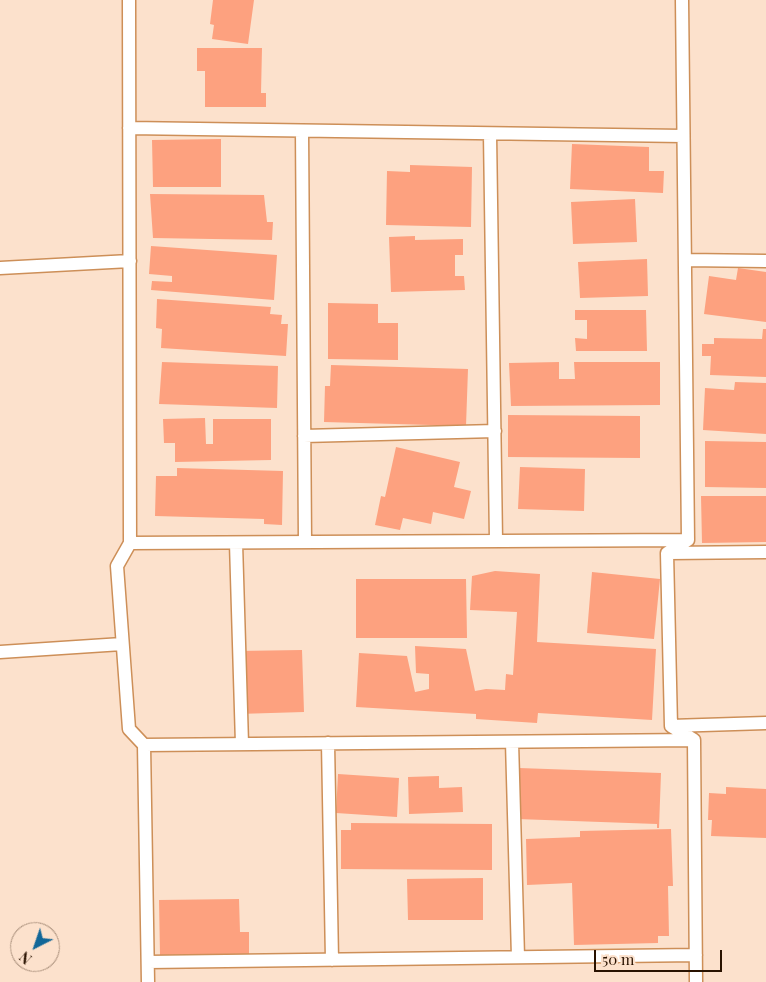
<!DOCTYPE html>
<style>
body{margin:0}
#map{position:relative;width:766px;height:982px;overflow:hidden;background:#fce1cc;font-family:"Playfair Display",serif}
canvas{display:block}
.north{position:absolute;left:10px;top:922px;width:50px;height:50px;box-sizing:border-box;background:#fce1cc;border:1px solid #a88e7a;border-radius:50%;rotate:221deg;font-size:14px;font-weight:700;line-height:20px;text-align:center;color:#291200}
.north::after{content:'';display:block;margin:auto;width:18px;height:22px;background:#126798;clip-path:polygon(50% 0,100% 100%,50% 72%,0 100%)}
.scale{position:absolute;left:594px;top:950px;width:128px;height:22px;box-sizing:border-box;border:2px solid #291200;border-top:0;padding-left:6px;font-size:15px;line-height:18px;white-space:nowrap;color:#291200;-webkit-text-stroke:4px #fce1cc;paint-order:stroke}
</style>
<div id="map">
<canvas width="766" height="982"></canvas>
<div class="north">N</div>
<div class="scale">50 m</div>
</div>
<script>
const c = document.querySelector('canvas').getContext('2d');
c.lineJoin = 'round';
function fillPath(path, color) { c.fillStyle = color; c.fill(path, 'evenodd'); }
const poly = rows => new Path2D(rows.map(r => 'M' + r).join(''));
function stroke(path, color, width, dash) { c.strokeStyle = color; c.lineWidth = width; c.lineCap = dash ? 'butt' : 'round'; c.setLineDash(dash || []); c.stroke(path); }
const building = poly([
 [213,0,254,0,248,44,212,39,214,25,210,24],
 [197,48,262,48,261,93,266,93,266,107,205,107,205,71,197,71],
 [221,139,221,187,153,187,152,140],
 [572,144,649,147,649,171,664,171,663,193,570,189],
 [410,165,472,167,471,227,386,225,387,171,410,172],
 [150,194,264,195,267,222,273,222,272,240,153,238],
 [635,199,637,242,573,244,571,202],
 [415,236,415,240,463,239,463,255,455,255,455,276,464,276,465,290,391,292,389,237],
 [151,246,277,255,274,300,151,290,152,281,172,282,172,276,149,274],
 [647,259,648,296,580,298,578,262],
 [738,268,766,272,766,322,704,314,709,276,736,280],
 [157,299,271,307,270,314,282,315,281,324,288,324,286,356,161,348,162,329,156,328],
 [328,303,378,304,378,323,398,323,398,360,328,359],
 [575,310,646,310,647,351,576,351,575,338,587,339,587,320,575,320],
 [763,329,766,329,766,377,710,375,711,356,702,356,702,344,714,344,714,338,762,339],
 [162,362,278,366,277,408,159,404],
 [559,362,559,379,575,379,574,362,660,362,660,405,511,406,509,363],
 [331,365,468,369,466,426,324,422,325,386,330,386],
 [735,382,766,383,766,434,703,430,705,388,734,390],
 [508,415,640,416,640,458,508,457],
 [205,418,206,444,213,444,213,419,271,419,271,460,175,462,175,443,164,443,163,419],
 [705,441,766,442,766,488,705,487],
 [396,447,460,462,454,487,471,491,464,519,433,512,431,524,403,518,400,530,375,525,381,496,385,497],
 [520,467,585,469,584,511,518,509],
 [177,468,283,471,282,525,264,524,264,519,155,516,156,476,177,476],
 [701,496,766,496,766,542,702,543],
 [495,571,540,574,537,642,656,649,652,720,538,713,537,723,476,719,476,714,356,707,359,653,407,656,415,692,429,689,429,674,416,673,415,646,466,649,475,691,486,689,505,690,506,674,513,675,517,612,470,610,472,576],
 [592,572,660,579,654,639,587,633],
 [356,579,466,579,467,638,356,638],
 [302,650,304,712,238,714,237,651],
 [519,768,661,773,659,828,657,828,657,824,517,819],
 [338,774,399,778,397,817,336,813],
 [439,776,439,788,462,787,463,812,409,814,408,777],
 [726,787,766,789,766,838,711,836,712,820,708,820,709,793,726,794],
 [351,823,492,824,492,870,341,869,341,830,351,830],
 [671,829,673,886,668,886,669,936,658,936,658,943,574,945,572,883,527,885,526,839,580,837,580,831],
 [483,878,483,920,408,920,407,879],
 [239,899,240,932,249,932,249,954,160,955,159,900]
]);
const minor = poly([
 [129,0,130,543,117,566,129,729,144,745,148,982],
 [682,0,688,540,667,553,671,726,694,740,696,982],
 [129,128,683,136],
 [302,131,305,542],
 [490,134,496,541],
 [685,260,766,261],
 [0,268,130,261],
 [304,436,495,431],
 [130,543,688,540],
 [236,543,242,744],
 [669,553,766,552],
 [0,652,122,644],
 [671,726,766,723],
 [512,742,518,957],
 [328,743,332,960],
 [144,745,694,740],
 [148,962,696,955]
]);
fillPath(building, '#fda17f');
stroke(minor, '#cd8f58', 15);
stroke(minor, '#fff', 12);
</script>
